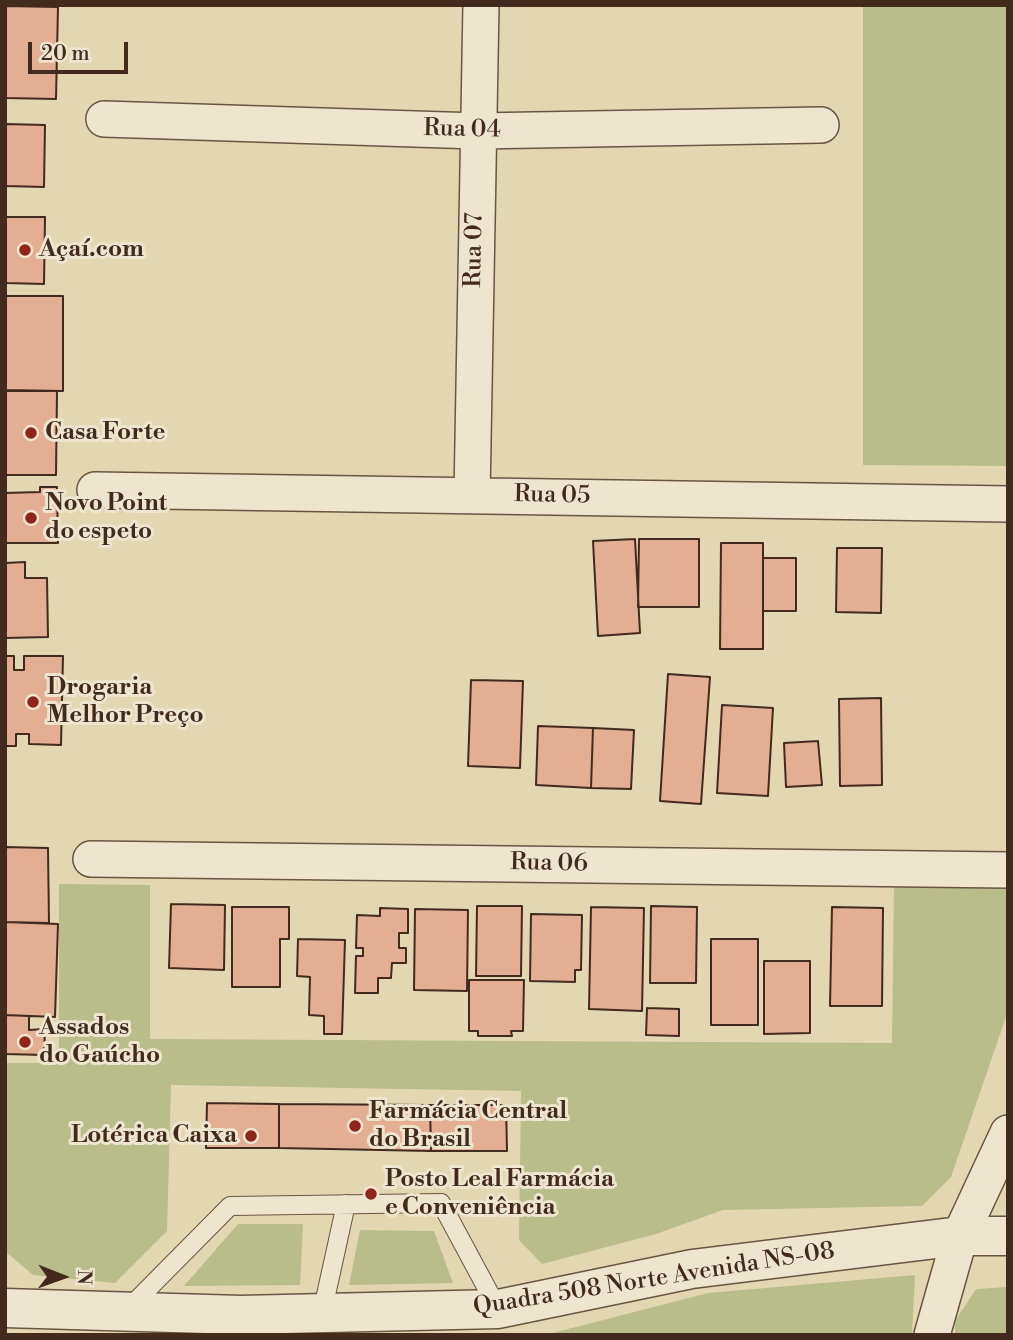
<!DOCTYPE html>
<meta charset="utf-8">
<style>
body{margin:0}
#map{position:relative;width:1013px;height:1340px;overflow:hidden;background:#e3d7b2;font-family:"Libre Bodoni",serif}
canvas{display:block}
.frame{position:absolute;inset:0;border:7px solid #422a1d;pointer-events:none}
.north{position:absolute;left:28px;top:1242px;width:70px;height:70px;-webkit-text-stroke:5px #ede5cd;paint-order:stroke;rotate:91deg;font-size:19px;font-weight:700;line-height:28px;text-align:center;color:#422a1d}
.north::after{content:'';display:block;margin:auto;width:24px;height:32px;background:#422a1d;clip-path:polygon(50% 0,100% 100%,50% 72%,0 100%)}
.scale{position:absolute;left:28px;top:42px;width:100px;height:32px;box-sizing:border-box;border:4px solid #422a1d;border-top:0;padding-left:9px;font-size:21px;line-height:24px;white-space:nowrap;color:#422a1d;-webkit-text-stroke:5px #ede5cd;paint-order:stroke}
</style>
<div id="map">
<canvas width="1013" height="1340"></canvas>
<div class="frame"></div>
<div class="north">N</div>
<div class="scale">20 m</div>
</div>
<script>
const c = document.querySelector('canvas').getContext('2d');
c.lineJoin = 'round';
function fillPath(path, color) { c.fillStyle = color; c.fill(path, 'evenodd'); }
const poly = rows => new Path2D(rows.map(r => 'M' + r).join(''));
function stroke(path, color, width, dash) { c.strokeStyle = color; c.lineWidth = width; c.lineCap = dash ? 'butt' : 'round'; c.setLineDash(dash || []); c.stroke(path); }
function write(font, color, halo, rows, align = 'center') {
  c.font = font + ' "Libre Bodoni",serif'; c.lineWidth = 6; c.setLineDash([]); c.textBaseline = 'middle'; c.strokeStyle = halo; c.fillStyle = color; for (const [text, x, y, turn = 0] of rows) {
    c.save(); c.translate(x, y); c.rotate((+turn || 0) * Math.PI / 180); c.textAlign = isNaN(turn) ? turn : align; if (halo) c.strokeText(text, 0, 0); c.fillText(text, 0, 0); c.restore();
  }
}
const green = poly([
 [863,5,1008,5,1008,466,863,465],
 [894,883,1008,887,1008,1011,951,1177,922,1206,723,1210,656,1234,542,1264,519,1240,521,1091,171,1085,167,1231,115,1283,33,1275,5,1251,5,1063,59,1063,59,884,150,885,150,1039,892,1043],
 [238,1224,303,1224,300,1285,184,1286],
 [360,1230,434,1231,453,1283,349,1285],
 [915,1275,912,1335,545,1335,708,1293],
 [1008,1287,1008,1335,955,1335,955,1321,976,1289]
]);
const building = poly([
 [5,6,58,7,56,99,5,98,5,6],
 [5,124,45,125,44,187,5,186,5,124],
 [5,217,45,217,44,284,5,283,5,217],
 [5,296,63,296,63,391,5,390,5,296],
 [5,391,57,391,56,475,5,475,5,391],
 [40,487,57,487,58,543,5,543,5,493,40,492,40,487],
 [635,539,640,633,598,636,593,541,635,539],
 [639,539,699,539,699,607,638,607,639,539],
 [721,543,763,543,763,649,720,649,721,543],
 [837,548,882,548,881,613,836,612,837,548],
 [763,558,796,558,796,611,763,611,763,558],
 [25,562,25,578,47,578,48,637,5,638,5,563,25,562],
 [5,656,14,656,14,670,24,670,24,656,63,656,61,745,29,744,29,734,16,734,16,746,5,746,5,656],
 [668,674,710,677,701,804,660,801,668,674],
 [471,680,523,681,520,768,468,766,471,680],
 [881,698,882,785,840,786,839,699,881,698],
 [722,705,773,708,768,796,717,793,722,705],
 [538,726,593,728,591,788,536,785,538,726],
 [593,728,634,730,631,789,591,788,593,728],
 [818,741,822,785,786,787,784,743,818,741],
 [5,847,48,848,49,923,5,922,5,847],
 [171,904,225,905,224,970,169,968,171,904],
 [477,906,522,906,521,976,476,976,477,906],
 [651,906,697,907,696,983,650,983,651,906],
 [232,907,289,907,289,939,280,939,280,987,232,987,232,907],
 [591,907,644,908,642,1011,589,1009,591,907],
 [832,907,883,908,882,1006,830,1006,832,907],
 [380,908,408,909,408,933,399,933,399,948,406,948,406,963,392,963,391,978,378,978,378,993,355,993,356,956,363,956,363,948,356,948,357,915,380,916,380,908],
 [415,909,468,910,467,991,414,990,415,909],
 [531,914,582,915,581,970,575,970,575,982,530,981,531,914],
 [5,922,58,924,55,1017,5,1015,5,922],
 [298,939,345,940,342,1034,324,1034,324,1016,309,1015,310,977,297,976,298,939],
 [711,939,758,939,758,1025,711,1025,711,939],
 [764,961,810,961,810,1033,764,1034,764,961],
 [469,980,524,980,523,1031,511,1031,512,1036,478,1036,478,1031,469,1031,469,980],
 [647,1008,679,1009,679,1036,646,1035,647,1008],
 [5,1015,29,1016,29,1030,45,1029,44,1055,5,1054,5,1015],
 [207,1103,279,1104,279,1148,206,1148,207,1103],
 [279,1104,430,1105,431,1151,279,1148,279,1104],
 [430,1105,506,1105,507,1151,431,1151,430,1105]
]);
const service = poly([
 [128,1309,230,1206,441,1203,498,1309],
 [322,1313,346,1204]
]);
const minor = poly([
 [104,119,477,131,821,125],
 [95,490,1008,504],
 [472,495,481,5],
 [91,859,1008,870],
 [932,1335,960,1236,1008,1133]
]);
const tertiary = poly([
 [5,1308,241,1315,498,1309,692,1269,960,1236,1008,1236]
]);
const markers = [
 [25,250,7,"#8f2418"],
 [31,433,7,"#8f2418"],
 [31,518,7,"#8f2418"],
 [33,702,7,"#8f2418"],
 [25,1042,7,"#8f2418"],
 [355,1126,7,"#8f2418"],
 [251,1136,7,"#8f2418"],
 [371,1194,7,"#8f2418"]
];
const streetNames = [
 ["Rua 04",462,130,1],
 ["Rua 07",475,250,-89],
 ["Rua 05",552,496,1],
 ["Rua 06",549,864,1],
 ["Quadra 508 Norte Avenida NS-08",654,1280,-9]
];
const poiNames = [
 ["Açaí.com",39,250],
 ["Casa Forte",45,433],
 ["Novo Point",45,504],
 ["do espeto",45,532],
 ["Drogaria",47,688],
 ["Melhor Preço",47,716],
 ["Assados",39,1028],
 ["do Gaúcho",39,1056],
 ["Farmácia Central",369,1112],
 ["do Brasil",369,1140],
 ["Lotérica Caixa",237,1136,"right"],
 ["Posto Leal Farmácia",385,1180],
 ["e Conveniência",385,1208]
];
fillPath(green, '#b9bd89');
fillPath(building, '#e3ae92');
stroke(building, '#422a1d', 2);
stroke(service, '#6a5542', 20);
stroke(minor, '#6a5542', 38);
stroke(tertiary, '#6a5542', 41);
stroke(service, '#ede5cd', 18);
stroke(minor, '#ede5cd', 35);
stroke(tertiary, '#ede5cd', 38);
for (const [x, y, r, color] of markers) { const dot = new Path2D(); dot.arc(x, y, r, 0, 2 * Math.PI); c.fillStyle = color; c.fill(dot); stroke(dot, '#ede5cd', 2.5); }
write('24px', '#422a1d', '#ede5cd', streetNames);
write('bold 24px', '#422a1d', '#ede5cd', poiNames, 'left');
</script>
